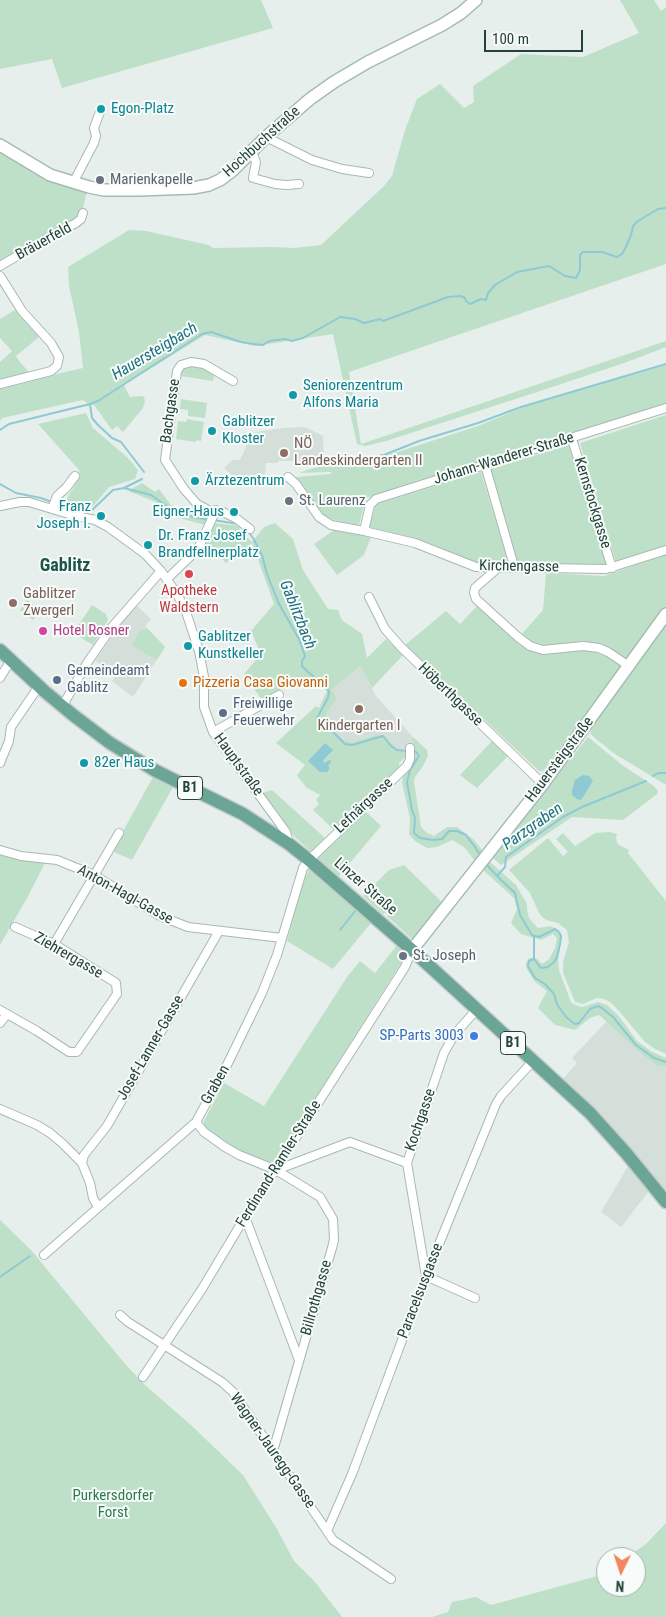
<!DOCTYPE html>
<meta charset="utf-8">
<style>
body{margin:0}
#map{position:relative;width:666px;height:1617px;overflow:hidden;background:#e6efeb;font-family:"Roboto Condensed",sans-serif}
canvas{display:block}
.north{position:absolute;left:596px;top:1547px;width:50px;height:50px;box-sizing:border-box;background:#f7fbf9;border:1px solid #a3b1ad;border-radius:50%;rotate:184deg;font-size:14px;font-weight:700;line-height:20px;text-align:center;color:#24423a}
.north::after{content:'';display:block;margin:auto;width:18px;height:22px;background:#f4845f;clip-path:polygon(50% 0,100% 100%,50% 72%,0 100%)}
.scale{position:absolute;left:484px;top:30px;width:99px;height:22px;box-sizing:border-box;border:2px solid #24423a;border-top:0;padding-left:6px;font-size:15px;line-height:18px;white-space:nowrap;color:#24423a;-webkit-text-stroke:4px #f7fbf9;paint-order:stroke}
</style>
<div id="map">
<canvas width="666" height="1617"></canvas>
<div class="north">N</div>
<div class="scale">100 m</div>
</div>
<script>
const c = document.querySelector('canvas').getContext('2d');
c.lineJoin = 'round';
function fillPath(path, color) { c.fillStyle = color; c.fill(path, 'evenodd'); }
const poly = rows => new Path2D(rows.map(r => 'M' + r).join(''));
function stroke(path, color, width, dash) { c.strokeStyle = color; c.lineWidth = width; c.lineCap = dash ? 'butt' : 'round'; c.setLineDash(dash || []); c.stroke(path); }
function write(font, color, halo, rows, align = 'center') {
  c.font = font + ' "Roboto Condensed",sans-serif'; c.lineWidth = 4; c.setLineDash([]); c.textBaseline = 'middle'; c.strokeStyle = halo; c.fillStyle = color; for (const [text, x, y, turn = 0] of rows) {
    c.save(); c.translate(x, y); c.rotate((+turn || 0) * Math.PI / 180); c.textAlign = isNaN(turn) ? turn : align; if (halo) c.strokeText(text, 0, 0); c.fillText(text, 0, 0); c.restore();
  }
}
const built = poly([
 [305,427,323,436,324,459,300,461,278,461,278,463,266,463,265,474,242,485,224,468,232,460,240,460,246,447,248,437,255,432,284,428],
 [136,605,151,619,145,626,165,647,133,697,112,681,116,674,95,661,121,623],
 [360,666,376,696,413,737,413,750,397,749,387,738,375,735,353,742,344,740,334,730,324,725,323,720,337,698,330,690],
 [607,1021,643,1055,658,1066,666,1066,666,1194,600,1113,563,1079,577,1063,572,1058],
 [628,1166,649,1191,621,1227,601,1212]
]);
const green = poly([
 [0,0,261,0,273,28,62,88,52,59,0,69],
 [620,0,654,0,661,11,666,7,666,264,349,372,361,444,666,341,666,347,627,362,534,393,386,441,365,446,357,444,333,334,255,346,205,335,124,385,130,397,142,396,144,397,145,401,143,408,123,432,117,426,112,430,94,405,90,405,83,400,2,418,0,421,0,387,83,368,79,332,69,286,68,267,129,230,146,231,209,245,213,248,272,247,294,248,321,245,384,186,392,176,405,130,417,99,440,84,464,108,474,102,473,86,521,54,583,57,639,33],
 [0,150,87,190,83,209,81,214,76,220,53,231,0,261],
 [15,310,39,337,16,356,19,361,29,372,0,379,0,362,12,351,0,338,0,319],
 [190,365,200,366,215,373,213,381,180,376,182,370],
 [666,365,666,404,415,482,366,498,359,525,334,520,324,515,314,504,296,477,331,474,331,472,329,472,300,473,307,470,354,458,356,464,382,457,478,426,524,407,576,390],
 [181,399,207,403,205,418,188,416,188,410,180,409],
 [86,413,93,428,128,458,138,470,135,479,109,487,94,505,85,510,64,503,80,477,79,470,38,424],
 [666,415,666,546,616,562,580,443],
 [187,419,204,422,201,441,196,440,196,442,176,439,178,421,186,422],
 [569,445,608,565,518,562,491,469],
 [481,472,508,562,475,563,413,538,369,527,376,504],
 [142,483,155,492,159,489,171,505,209,517,205,525,179,518,156,502,128,491],
 [213,523,240,526,239,530,252,542,264,527,275,523,293,539,303,570,328,609,338,610,342,620,362,634,367,658,386,639,403,655,372,688,360,666,331,690,337,698,323,720,324,725,334,730,344,740,353,742,375,735,384,735,397,749,407,750,407,755,399,763,400,770,335,831,313,810,319,804,316,800,320,795,307,788,298,777,297,775,305,765,276,743,316,706,319,708,327,691,318,685,297,680,262,700,244,674,261,654,251,631,274,604,252,543,226,563,205,543,207,541,206,539,207,537,210,537,211,535,211,533,209,532],
 [334,530,371,537,364,555,337,575,314,544],
 [666,554,666,608,629,660,610,649,536,646,520,636,543,610,546,573,604,576],
 [27,600,40,610,33,620,20,610],
 [92,605,106,614,108,620,93,645,73,633],
 [478,605,520,645,532,651,553,654,571,651,587,650,605,655,620,662,621,666,543,771,539,771,405,645,446,611,460,624],
 [666,621,666,785,615,754,596,739,591,734,590,730],
 [147,628,165,647,157,660,131,645,141,629,143,630],
 [413,737,427,750,428,756,423,766,415,777,414,782,421,827,427,833,434,836,447,827,457,827,473,839,484,852,476,862,464,847,452,840,437,847,427,848,415,841,409,834,410,818,402,783,403,775,410,767,413,750],
 [588,737,622,765,654,786,658,791,657,794,623,820,572,817,501,865,492,857],
 [492,741,508,756,477,788,460,775],
 [153,777,173,787,132,860,112,851],
 [272,790,325,838,311,852,294,836,275,808,262,793],
 [365,811,381,826,339,876,317,857],
 [610,832,617,834,616,838,617,843,619,845,629,850,628,853,666,901,666,1054,655,1049,645,1042,619,1011,610,1002,604,999,597,998,583,1004,575,1002,563,973,563,962,569,942,567,930,558,923,546,920,540,915,530,893,509,870,548,838,563,856,568,852,556,839,563,833,575,846,595,833],
 [0,854,11,857,45,863,27,898,0,945],
 [489,861,516,885,527,904,527,909,529,918,538,928,550,926,557,929,562,936,558,960,559,970,571,1002,575,1005,582,1007,598,1002,607,1005,618,1015,637,1041,652,1052,666,1058,666,1066,658,1066,643,1055,599,1015,590,1018,575,1030,555,1025,538,1008,547,991,534,981,526,967,526,963,529,958,536,958,542,964,549,959,555,948,557,938,553,934,541,940,521,934,511,923,517,909,514,898,482,869],
 [404,865,443,903,414,939,412,939,387,916,390,913,388,911,383,914,363,896,389,870],
 [309,870,371,923,333,969,287,941,303,882],
 [397,945,401,949,400,950,403,953,400,956,403,960,276,1160,270,1163,236,1149,204,1128,204,1121,224,1083,264,1106,347,977,360,961,375,973],
 [0,1220,31,1250,126,1365,145,1385,192,1426,243,1475,277,1529,294,1561,315,1582,342,1617,0,1617],
 [666,1523,666,1617,432,1617,448,1612,452,1602,476,1597,491,1605,601,1575,606,1571,606,1587,636,1587,636,1557,627,1557,646,1544]
]);
const water = poly([
 [325,743,333,750,323,760,324,763,330,760,331,762,328,766,330,768,327,772,320,772,308,761],
 [583,775,589,776,593,781,581,800,577,799,572,795,572,790,575,780]
]);
const stream = poly([
 [0,430,9,424,90,404],
 [358,457,368,458,384,455,419,441,478,423,521,407,666,364],
 [144,472,121,442,112,438,97,424,92,418,90,404,98,401,202,334,211,332,241,342,253,344,263,345,269,341,285,339,292,341,303,338,340,317,355,319,364,323,380,319,383,321,448,297,461,296,465,298,466,301,470,304,481,299,486,300,488,293,495,285,517,272,549,266,565,276,576,278,580,270,580,255,583,252,602,252,617,257,622,254,626,247,631,235,633,226,638,221,658,209,666,208],
 [0,484,16,493,41,498,52,502],
 [124,488,142,479],
 [56,504,78,511,90,512,113,490,124,488,151,495,178,514,209,520],
 [213,520,238,524],
 [248,531,253,538,262,555,267,574,279,604,299,639,305,656,302,661,302,666,308,672,327,688,329,692,328,698,317,718,318,722,331,730,345,744,352,745,383,736,391,746,397,750,408,751],
 [412,751,416,752,419,756,410,770,407,782,412,810,415,818,414,833,420,838,433,840,442,839,449,831,457,831,466,835,475,847,481,857],
 [653,776,658,773,666,773],
 [485,863,501,880,515,893,520,915,532,935,539,937,555,929,559,932,561,936,560,944,557,957,554,962,548,967,541,968,534,959,529,961,528,966,535,978,545,984,554,994,557,1004,566,1017,575,1024,579,1023,590,1009,598,1006,602,1008,613,1017,636,1045,654,1058,666,1062],
 [497,876,505,867,506,857,563,817,582,807,646,781],
 [340,930,356,910],
 [534,959,534,937],
 [0,1277,30,1256]
]);
const street = poly([
 [266,137,312,160,342,169,369,173],
 [252,152,256,162,253,178,275,184,287,185,299,184],
 [73,183,94,143,96,136,94,128,101,109],
 [0,266,53,235,76,223,81,219,83,213],
 [0,276,22,311,51,343,59,357,57,366,51,371,0,384],
 [233,381,204,364,191,362,181,365,177,371,165,460,184,489,197,504,210,511,221,511,237,519,250,529],
 [572,439,612,568],
 [485,465,514,566],
 [288,477,296,484,319,517,331,525,364,531,415,543,476,567,606,569,666,550],
 [0,506,20,502,29,502,72,515,95,520,108,527,145,554,161,571,177,594,185,609,199,651,204,677,204,707,213,732,286,832,289,844],
 [52,509,57,496,66,488,75,476],
 [364,531,370,505,376,499,666,408],
 [499,567,475,588,474,593,476,599,518,637,530,646,543,650,583,646,599,648,608,652,629,666],
 [167,579,198,549,216,510],
 [369,597,385,629,401,647,543,784],
 [0,678,11,660],
 [62,707,87,663,112,627,161,571],
 [213,732,279,695],
 [0,763,9,741,11,727,39,686],
 [0,850,21,856,57,860,94,875,160,916,188,927,282,938],
 [54,944,119,833],
 [0,1010,37,1031,69,1052,77,1052,117,994,116,983,54,944,15,927],
 [0,1023,7,1014],
 [0,1109,37,1125,50,1133,62,1143,82,1163,90,1183,93,1198,98,1207],
 [196,1122,204,1132,225,1147,239,1155,276,1170,320,1197,333,1219,334,1240,332,1248,273,1451],
 [82,1163,84,1155,107,1126,219,931],
 [276,1170,350,1142,407,1163],
 [245,1217,299,1360],
 [44,1255,196,1122,227,1065,262,993,277,955,303,868,309,860,407,766,410,759,410,748],
 [426,1276,407,1163,444,1053,454,1035,478,1008],
 [426,1276,475,1298],
 [120,1315,128,1322,222,1382,233,1392,333,1540,391,1579],
 [143,1377,202,1289,245,1217,405,967,412,950],
 [327,1531,352,1474,426,1276,496,1104,501,1096,533,1061]
]);
const secondary = poly([
 [0,145,50,175,89,187,104,190,139,190,193,188,209,185,220,180,232,171,266,137,310,99,334,82,368,62,442,25,461,13,476,0],
 [412,950,543,784,666,614]
]);
const primary = poly([
 [0,650,43,690,73,715,110,743,154,770,243,814,289,844,309,860,412,950,590,1113,626,1153,666,1202]
]);
const markers = [
 [101,109,5,"#0f9aa8"],
 [100,180,5,"#6b7280"],
 [293,395,5,"#0f9aa8"],
 [212,431,5,"#0f9aa8"],
 [284,453,5,"#8d6e63"],
 [195,481,5,"#0f9aa8"],
 [289,501,5,"#6b7280"],
 [234,512,5,"#0f9aa8"],
 [101,516,5,"#0f9aa8"],
 [148,545,5,"#0f9aa8"],
 [189,574,5,"#e0444e"],
 [13,603,5,"#8d6e63"],
 [43,631,5,"#d1479c"],
 [188,646,5,"#0f9aa8"],
 [57,680,5,"#5c6f8a"],
 [183,683,5,"#e8710a"],
 [359,709,5,"#8d6e63"],
 [223,713,5,"#5c6f8a"],
 [84,763,5,"#0f9aa8"],
 [403,956,5,"#6b7280"],
 [474,1036,5,"#3f7fe0"]
];
const shields = [
 [190,788,25],
 [513,1043,25]
];
const shieldNames = [
 ["B1",190,788],
 ["B1",513,1043]
];
const cultureNames = [
 ["Egon-Platz",111,109],
 ["Seniorenzentrum",303,386],
 ["Alfons Maria",303,403],
 ["Gablitzer",222,422],
 ["Kloster",222,439],
 ["Ärztezentrum",205,481],
 ["Franz",91,507,"right"],
 ["Joseph I.",91,524,"right"],
 ["Eigner-Haus",224,512,"right"],
 ["Dr. Franz Josef",158,536],
 ["Brandfellnerplatz",158,553],
 ["Gablitzer",198,637],
 ["Kunstkeller",198,654],
 ["82er Haus",94,763]
];
const streetNames = [
 ["Hochbuchstraße",262,142,-42],
 ["Bräuerfeld",44,242,-29],
 ["Bachgasse",171,411,-82],
 ["Johann-Wanderer-Straße",504,459,-17],
 ["Kernstockgasse",592,503,73],
 ["Kirchengasse",519,567,1],
 ["Höberthgasse",450,695,44],
 ["Hauersteigstraße",560,760,-53],
 ["Hauptstraße",238,765,54],
 ["Lefnärgasse",364,806,-43],
 ["Linzer Straße",365,887,41],
 ["Anton-Hagl-Gasse",125,895,29],
 ["Ziehrergasse",68,956,30],
 ["Josef-Lanner-Gasse",151,1048,-60],
 ["Graben",216,1085,-61],
 ["Kochgasse",421,1120,-71],
 ["Ferdinand-Ramler-Straße",279,1164,-58],
 ["Paracelsusgasse",421,1291,-69],
 ["Billrothgasse",317,1298,-74],
 ["Wagner-Jauregg-Gasse",272,1451,55]
];
const worshipNames = [
 ["Marienkapelle",110,180],
 ["St. Laurenz",299,501],
 ["St. Joseph",413,956]
];
const educationNames = [
 ["NÖ",294,444],
 ["Landeskindergarten II",294,461],
 ["Gablitzer",23,594],
 ["Zwergerl",23,611],
 ["Kindergarten I",359,726,"center"]
];
const healthNames = [
 ["Apotheke",189,591],
 ["Waldstern",189,608]
];
const hotelNames = [
 ["Hotel Rosner",53,631]
];
const serviceNames = [
 ["Gemeindeamt",67,671],
 ["Gablitz",67,688],
 ["Freiwillige",233,704],
 ["Feuerwehr",233,721]
];
const foodNames = [
 ["Pizzeria Casa Giovanni",193,683]
];
const shopNames = [
 ["SP-Parts 3003",464,1036]
];
const parkNames = [
 ["Purkersdorfer",113,1496],
 ["Forst",113,1513]
];
const waterNames = [
 ["Hauersteigbach",155,352,-31],
 ["Gablitzbach",297,615,68],
 ["Parzgraben",533,827,-35]
];
const quarterNames = [
 ["Gablitz",65,566]
];
fillPath(built, '#d4dfda');
fillPath(green, '#bfe0c8');
fillPath(water, '#8ec9d4');
stroke(stream, '#8ec9d4', 2);
stroke(street, '#a8b8b2', 10);
stroke(secondary, '#a4bbb3', 14);
stroke(primary, '#c2cac8', 15);
stroke(street, '#fff', 8);
stroke(secondary, '#fff', 11);
stroke(primary, '#6aa596', 12);
for (const [x, y, r, color] of markers) { const dot = new Path2D(); dot.arc(x, y, r, 0, 2 * Math.PI); c.fillStyle = color; c.fill(dot); stroke(dot, '#f7fbf9', 2); }
for (const [x, y, w] of shields) { const box = new Path2D(); box.roundRect(x - w / 2, y - 11.5, w, 23, 4); c.fillStyle = '#f7fbf9'; c.fill(box); stroke(box, '#24423a', 1); }
write('bold 14px', '#24423a', null, shieldNames);
write('15px', '#0d838f', '#f7fbf9', cultureNames, 'left');
write('15px', '#24423a', '#f7fbf9', streetNames);
write('15px', '#5b616d', '#f7fbf9', worshipNames, 'left');
write('15px', '#785e54', '#f7fbf9', educationNames, 'left');
write('15px', '#be3a42', '#f7fbf9', healthNames);
write('15px', '#b23c85', '#f7fbf9', hotelNames, 'left');
write('15px', '#4e5e75', '#f7fbf9', serviceNames, 'left');
write('15px', '#c56008', '#f7fbf9', foodNames, 'left');
write('15px', '#366cbe', '#f7fbf9', shopNames, 'right');
write('15px', '#2d7a4b', '#f7fbf9', parkNames);
write('italic 16px', '#1c6f80', '#f7fbf9', waterNames);
write('bold 18px', '#1f5548', '#f7fbf9', quarterNames);
</script>
